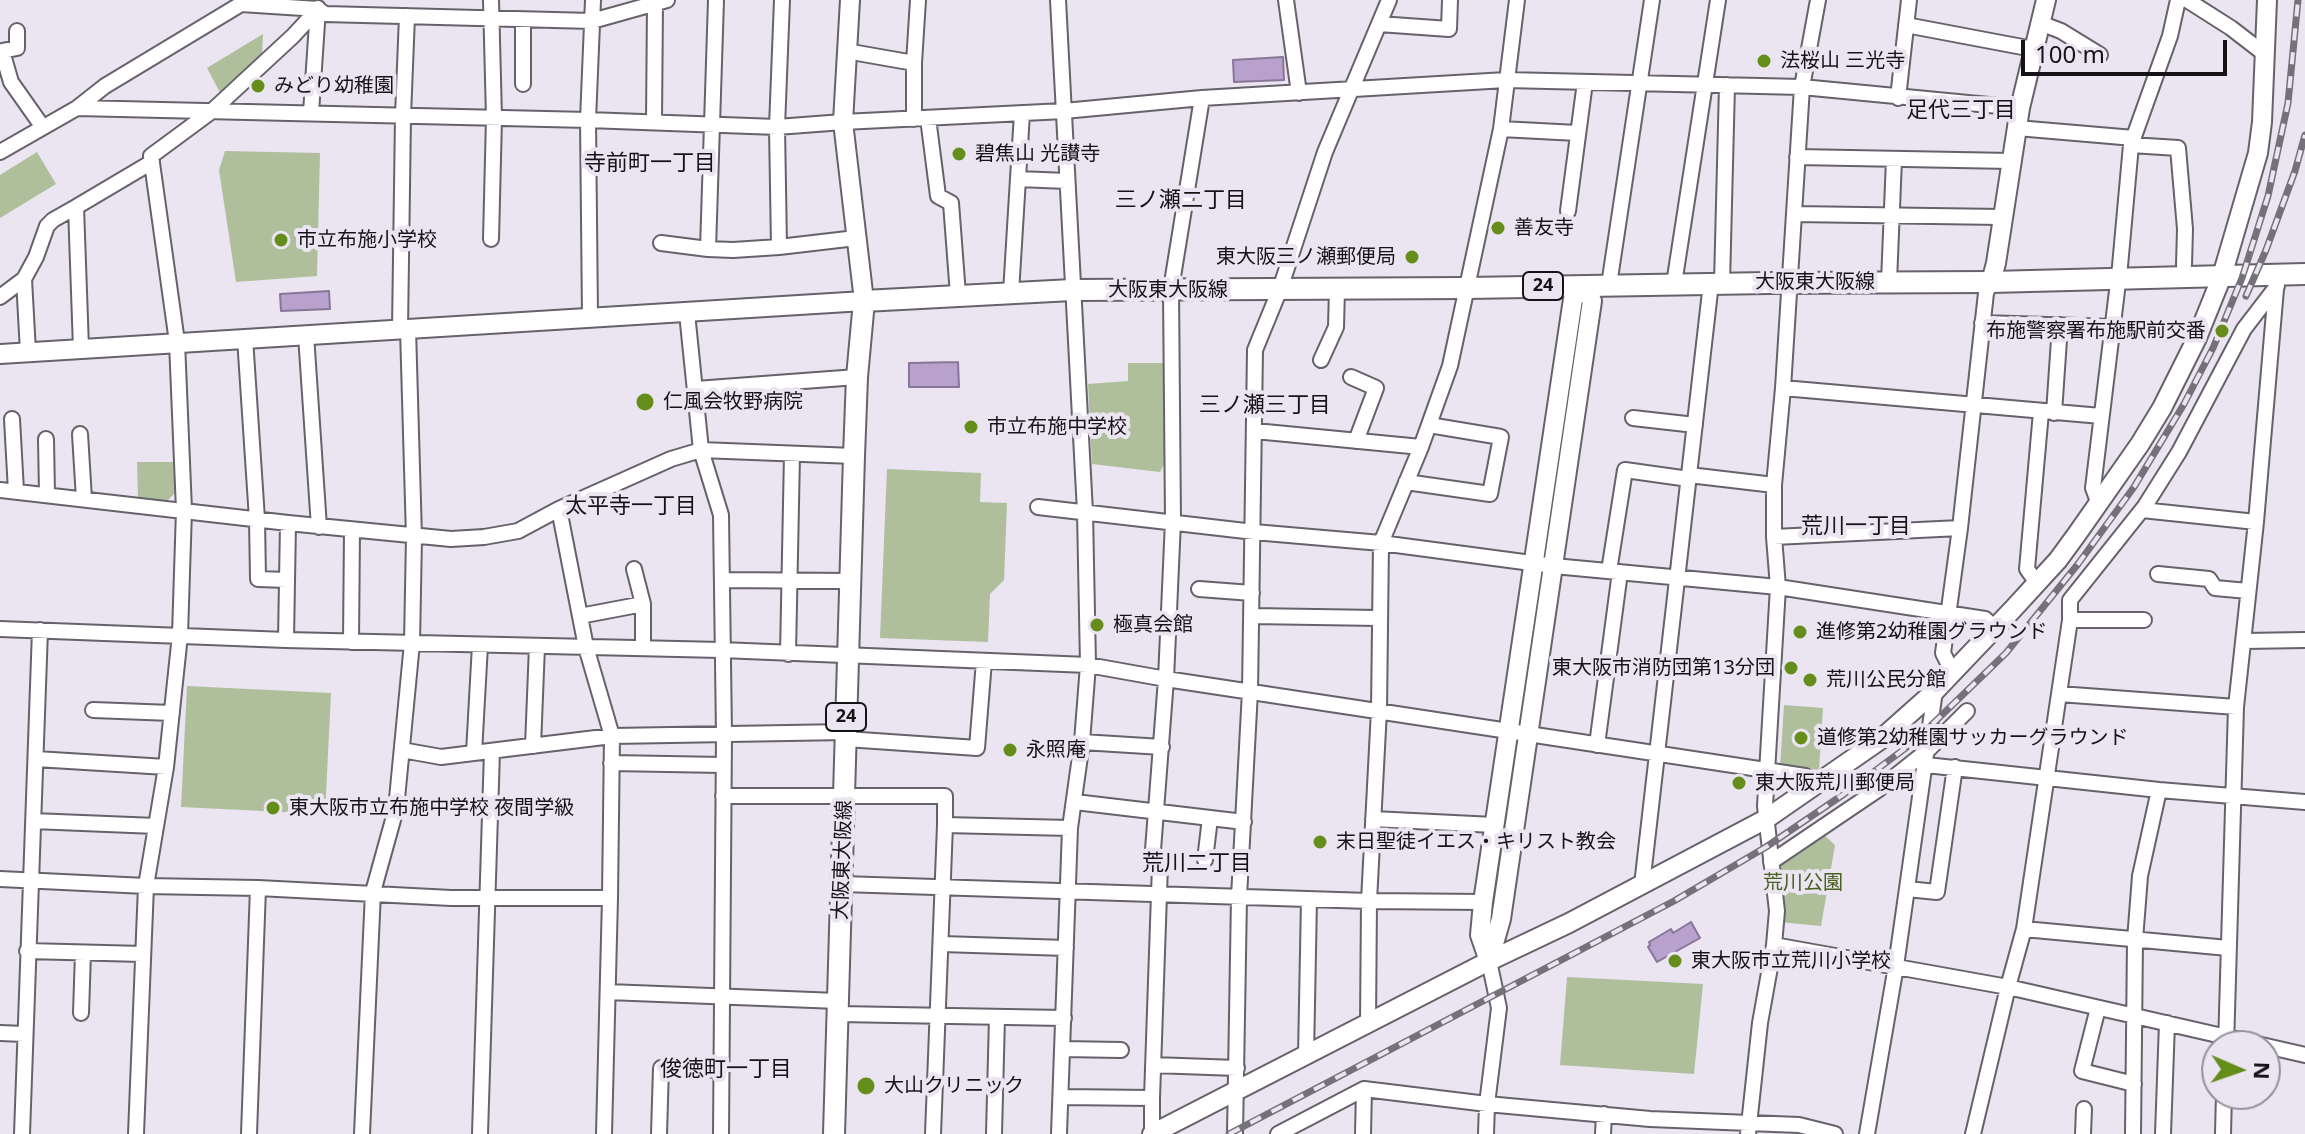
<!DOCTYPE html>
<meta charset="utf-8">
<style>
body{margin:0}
#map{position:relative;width:2305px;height:1134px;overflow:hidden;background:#ebe4f1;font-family:"Noto Sans",sans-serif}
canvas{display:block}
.north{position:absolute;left:2201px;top:1030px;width:80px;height:80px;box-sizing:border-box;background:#ebe4f1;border:2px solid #95909a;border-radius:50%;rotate:92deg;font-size:22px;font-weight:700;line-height:32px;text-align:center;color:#151317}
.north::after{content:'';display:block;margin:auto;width:28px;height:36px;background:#648d1a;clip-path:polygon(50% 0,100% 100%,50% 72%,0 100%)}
.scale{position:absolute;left:2021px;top:40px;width:206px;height:36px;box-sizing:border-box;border:4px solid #151317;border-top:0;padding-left:10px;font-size:24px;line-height:28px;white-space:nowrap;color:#151317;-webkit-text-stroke:6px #ebe4f1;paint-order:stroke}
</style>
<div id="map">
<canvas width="2305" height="1134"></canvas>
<div class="north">N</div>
<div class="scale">100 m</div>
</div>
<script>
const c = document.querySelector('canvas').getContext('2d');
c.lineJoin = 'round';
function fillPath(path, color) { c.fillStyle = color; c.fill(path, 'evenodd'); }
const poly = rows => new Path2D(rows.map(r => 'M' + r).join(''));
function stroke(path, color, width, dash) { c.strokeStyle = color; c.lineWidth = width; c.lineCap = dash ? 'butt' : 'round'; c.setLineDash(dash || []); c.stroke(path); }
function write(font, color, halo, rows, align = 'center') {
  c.font = font + ' "Noto Sans","Noto Sans JP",sans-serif'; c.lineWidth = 8; c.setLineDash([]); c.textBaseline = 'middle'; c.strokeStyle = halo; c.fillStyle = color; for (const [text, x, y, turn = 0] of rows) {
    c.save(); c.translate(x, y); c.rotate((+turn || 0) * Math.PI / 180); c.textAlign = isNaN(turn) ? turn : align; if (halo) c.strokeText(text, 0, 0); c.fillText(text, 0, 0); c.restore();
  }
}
const green = poly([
 [263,34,262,55,224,100,207,68],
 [225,151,320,153,317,276,236,282,219,170],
 [37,152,56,184,0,218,0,175],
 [1128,363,1168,363,1166,461,1160,472,1092,464,1088,384,1128,381],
 [137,462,173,462,175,493,167,501,138,498],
 [887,469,981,473,980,502,1007,503,1004,580,990,594,988,642,880,638],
 [187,686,331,693,325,814,181,807],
 [1784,705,1823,708,1819,770,1780,768],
 [1823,834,1835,845,1821,926,1779,922,1776,865],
 [1567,977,1703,984,1694,1074,1560,1065]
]);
const water = poly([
 [1283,57,1284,80,1234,82,1233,60,1283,57],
 [329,291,330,309,281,311,280,294,329,291],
 [958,362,959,387,909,387,909,363,958,362],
 [1691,922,1700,938,1657,962,1648,947,1650,945,1649,942,1671,929,1673,933,1691,922]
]);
const street = poly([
 [1058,0,1085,512,1088,665,1082,742,1070,828,1059,1134],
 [1286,0,1299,93],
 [2187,0,2231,28,2266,55],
 [523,20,523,84],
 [2040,23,2061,31,2100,55],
 [1379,24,1449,29,1450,0],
 [1906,25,2033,49],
 [2,51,17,48,17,31],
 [846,51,914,63,914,119],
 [0,52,2,51,11,82,42,126],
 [914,63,918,0],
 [1898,98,1909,0],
 [77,108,588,120,777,127,843,122,1064,111,1202,98,1506,80,1802,87,2020,108],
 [311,113,318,8],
 [928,118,938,196,951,203,958,295],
 [654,122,655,4],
 [2017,128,2134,138],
 [1501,129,1577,133],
 [2131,145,2178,148,2185,229,2184,265],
 [0,152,77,108,105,86,241,4,318,9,325,14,592,21,667,0],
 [1797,157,2011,161],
 [1018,179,1067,181],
 [1568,211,1585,82],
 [1794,214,2001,217],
 [491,239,494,118,491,0],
 [661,243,708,249,733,250,779,247,856,238],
 [779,247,777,127,782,0],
 [708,249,716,0],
 [24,279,28,352],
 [1889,282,1894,159],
 [1722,283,1727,85],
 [1674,284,1718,0],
 [1609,285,1652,0],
 [1011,293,1022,113],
 [0,297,24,279,36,257,47,226,53,220,76,207],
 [687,313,701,450,721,515,724,735,721,1134],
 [590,317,588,120,593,0],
 [1982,323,2112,327],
 [400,330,403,116,407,16],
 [306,335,319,527],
 [245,338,257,519,258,579,287,580],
 [81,348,76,207,152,162],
 [1321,360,1336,327,1337,289],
 [1351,377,1376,388,1356,441],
 [1783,388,2101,416],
 [696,389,857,377],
 [2054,413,2060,325],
 [1633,418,1695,425],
 [12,419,16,491],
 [1255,431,1421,447],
 [80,434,84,499],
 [46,439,47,495],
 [1689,475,1774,485],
 [1406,482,1490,494,1501,437,1429,425],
 [0,490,288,523,451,539,484,537,518,531,559,509,671,459,701,450,854,456],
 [2099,504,2093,488,2120,266,2131,145,2170,36,2178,0],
 [1038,507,1254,532,1381,543,1554,566,1778,587,1985,619,1995,628],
 [559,509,586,647,612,736,610,898,604,1134],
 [2142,510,2256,522],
 [1774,537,1960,528],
 [634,569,643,604,643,648],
 [1609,571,1625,470,1689,479],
 [2158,574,2209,579,2215,588,2248,591],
 [722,580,850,581],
 [2037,583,2027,569,2041,412],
 [1199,589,1252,593],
 [580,616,643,604],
 [1252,616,1379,618],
 [2070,620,2144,620],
 [0,629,286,640,721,650,1088,665,1166,679,1805,776,1818,783],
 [286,640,288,523],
 [2244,641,2305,640],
 [351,642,352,530],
 [788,654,792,454],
 [1953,673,1943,653,1960,528,1986,293,1991,282],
 [2059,694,2236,707],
 [93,710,172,713],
 [846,739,977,748,984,661],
 [1082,742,1162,747],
 [1597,745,1620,572],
 [533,746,537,646],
 [402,750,441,757,612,736,846,732],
 [474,753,480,645],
 [36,759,166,767],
 [611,763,723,765],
 [1926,765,2159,790,2305,802],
 [723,796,945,796,945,825],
 [1075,802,1244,822],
 [1373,819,1494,825],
 [33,821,156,826],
 [1205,860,1210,818],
 [1771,862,1879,789,1928,750,1967,711],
 [0,879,146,886,258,888,451,898,610,898],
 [842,884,1369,901,1483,902],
 [1642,885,1711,283],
 [1907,889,1937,892,1955,767],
 [2024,929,2228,948],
 [942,944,1066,948],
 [1774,945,2008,987,2305,1055],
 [27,951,143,954],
 [608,992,838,1001],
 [2098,1008,2082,1071,2134,1084],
 [81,1013,83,953],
 [838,1014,1064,1018],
 [1368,1024,1369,901,1379,710,1381,543,1421,447,1450,366,1501,129,1517,0],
 [0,1033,24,1034],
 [2226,1046,2236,707,2256,522,2276,289],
 [1063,1049,1121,1050],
 [1306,1056,1309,899],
 [1153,1065,1237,1068],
 [1061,1097,1152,1098,1160,865,1153,850,1166,679,1173,521,1171,289,1202,98],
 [1152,1098,1152,1134],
 [22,1134,40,630],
 [136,1134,146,886,166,767,180,635,184,510,177,342,151,156,212,111,293,36,318,9],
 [249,1134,258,888],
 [362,1134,373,892,396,809,412,643,414,537,408,329],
 [480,1134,492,751],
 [659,1134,661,1068,722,1070],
 [933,1134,945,825,1070,828],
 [994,1134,997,1017],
 [1235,1134,1239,897,1250,691,1255,350,1280,289,1325,152,1389,0],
 [1278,1134,1364,1089,1487,1104,1650,1119,1799,1125,1835,1134],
 [1363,1134,1364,1089],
 [1486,1134,1487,1104,1499,1008,1489,961],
 [1603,1134,1604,1114],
 [1748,1134,1760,1023,1774,945,1777,911,1765,806,1778,587,1774,537,1774,485,1783,388,1802,87,1818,0],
 [1867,1134,1896,966,1935,691],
 [1973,1134,2008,987,2024,929,2070,620,2070,600,2145,506,2179,452,2244,329,2277,286],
 [2083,1134,2084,1109],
 [2133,1134,2135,940,2140,876,2159,790],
 [2163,1134,2167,1023],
 [2223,1134,2224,1094]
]);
const secondary = poly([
 [1991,282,1996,263,2020,108,2046,0],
 [1584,286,1592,301,1501,919,1489,961,1480,935,1483,902,1573,299,1584,286],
 [0,354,864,301,843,122,850,0],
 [1152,1134,1489,961,1569,923,1766,819,1880,740,1935,691,2014,608,2058,560,2077,534,2140,444,2162,408,2197,338,2222,276,2258,153,2262,122,2267,0]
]);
const primary = poly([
 [834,1134,854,456,857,377,864,301,1072,290,1467,288,1769,283,1991,282,2305,274]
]);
const rail = poly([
 [2246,296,2266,250,2295,171,2305,135],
 [1229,1134,1674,901,1766,847,1844,794,1915,741,2006,653,2078,564,2134,487,2184,404,2213,348,2242,278,2268,196,2288,103,2298,0]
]);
const markers = [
 [1764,61,8,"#648d1a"],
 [258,86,8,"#648d1a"],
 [959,154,8,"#648d1a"],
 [1498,228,8,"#648d1a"],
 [281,240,8,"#648d1a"],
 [1412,257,8,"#648d1a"],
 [2222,331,8,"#648d1a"],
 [645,402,10,"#648d1a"],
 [971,427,8,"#648d1a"],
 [1097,625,8,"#648d1a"],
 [1800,632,8,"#648d1a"],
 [1791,668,8,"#648d1a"],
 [1810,680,8,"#648d1a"],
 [1801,738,8,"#648d1a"],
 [1010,750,8,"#648d1a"],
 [1739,783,8,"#648d1a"],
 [273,808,8,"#648d1a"],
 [1320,842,8,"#648d1a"],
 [1675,961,8,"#648d1a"],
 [866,1086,10,"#648d1a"]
];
const shields = [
 [1543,286,40],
 [846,717,40]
];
const shieldNames = [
 ["24",1543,286],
 ["24",846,717]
];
const poiNames = [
 ["法桜山 三光寺",1780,61],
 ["みどり幼稚園",274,86],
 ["碧焦山 光讃寺",975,154],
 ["善友寺",1514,228],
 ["市立布施小学校",297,240],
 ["東大阪三ノ瀬郵便局",1396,257,"right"],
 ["布施警察署布施駅前交番",2206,331,"right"],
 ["仁風会牧野病院",663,402],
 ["市立布施中学校",987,427],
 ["極真会館",1113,625],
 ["進修第2幼稚園グラウンド",1816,632],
 ["東大阪市消防団第13分団",1775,668,"right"],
 ["荒川公民分館",1826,680],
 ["道修第2幼稚園サッカーグラウンド",1817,738],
 ["永照庵",1026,750],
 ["東大阪荒川郵便局",1755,783],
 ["東大阪市立布施中学校 夜間学級",289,808],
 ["末日聖徒イエス・キリスト教会",1336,842],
 ["東大阪市立荒川小学校",1691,961],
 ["大山クリニック",884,1086]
];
const streetNames = [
 ["大阪東大阪線",1815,282],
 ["大阪東大阪線",1168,290],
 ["大阪東大阪線",843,860,-88]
];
const parkNames = [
 ["荒川公園",1803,883]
];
const neighbourhoodNames = [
 ["足代三丁目",1961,111],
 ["寺前町一丁目",650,164],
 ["三ノ瀬二丁目",1181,201],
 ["三ノ瀬三丁目",1265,406],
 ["太平寺一丁目",631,507],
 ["荒川一丁目",1856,527],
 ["荒川二丁目",1197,864],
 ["俊徳町一丁目",726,1070]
];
fillPath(green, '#afbf9c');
fillPath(water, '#b8a1cd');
stroke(water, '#877696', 2);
stroke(street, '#67616c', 18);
stroke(secondary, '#67616c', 22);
stroke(primary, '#67616c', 24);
stroke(street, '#fff', 14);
stroke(secondary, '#fff', 18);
stroke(primary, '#fff', 20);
stroke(rail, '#757179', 7);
stroke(rail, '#ebe4f1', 4, [12]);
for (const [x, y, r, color] of markers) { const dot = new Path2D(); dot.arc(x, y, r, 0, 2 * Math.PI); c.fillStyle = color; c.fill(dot); stroke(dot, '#ebe4f1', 3); }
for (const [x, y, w] of shields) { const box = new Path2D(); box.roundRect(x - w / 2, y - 14, w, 28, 6); c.fillStyle = '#ebe4f1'; c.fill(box); stroke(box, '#151317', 2); }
write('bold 18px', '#151317', null, shieldNames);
write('20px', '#151317', '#ebe4f1', poiNames, 'left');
write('20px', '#151317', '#ebe4f1', streetNames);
write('20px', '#47611f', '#ebe4f1', parkNames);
write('22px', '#151317', '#ebe4f1', neighbourhoodNames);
</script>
